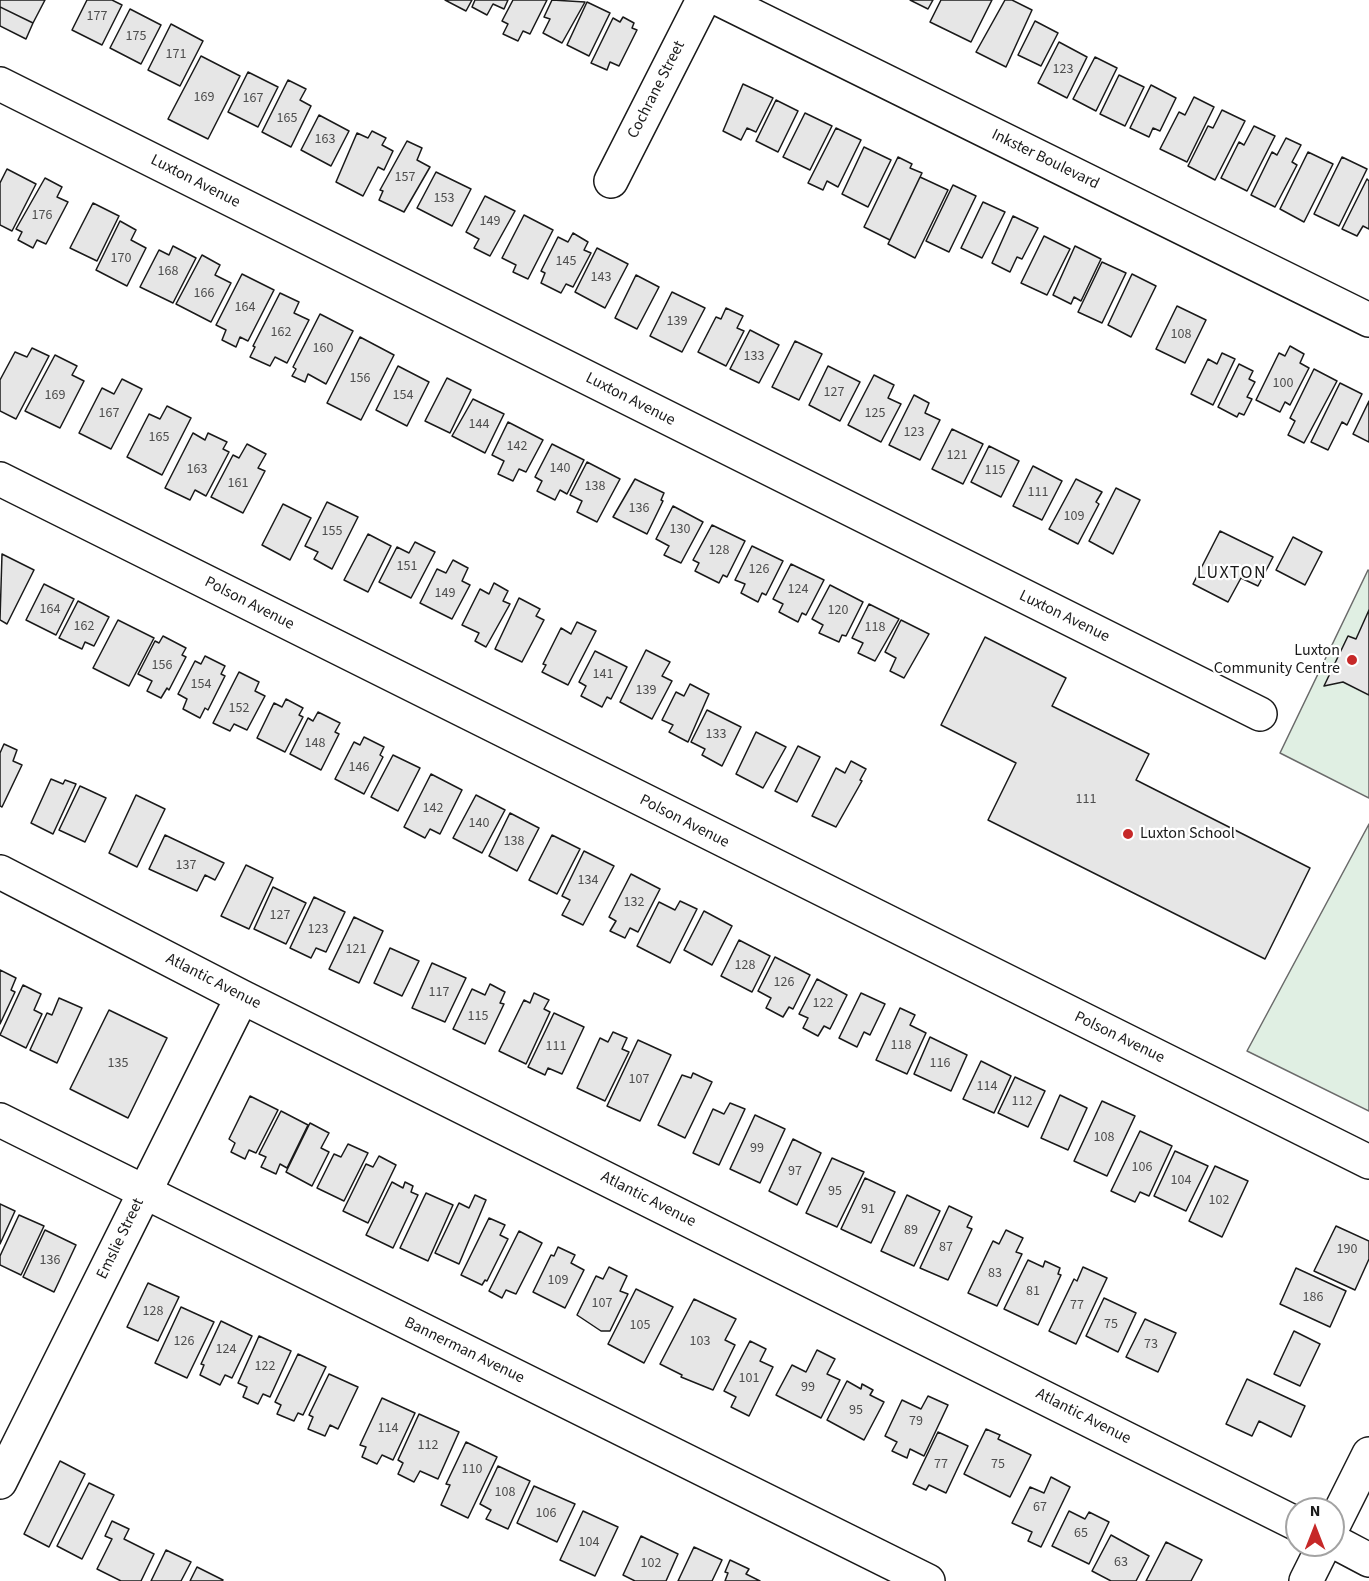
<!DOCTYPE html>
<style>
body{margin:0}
#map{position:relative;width:1369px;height:1581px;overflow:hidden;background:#fff;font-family:"Source Sans 3",sans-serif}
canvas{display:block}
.north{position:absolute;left:1285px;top:1497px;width:60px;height:60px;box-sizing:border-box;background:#fff;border:2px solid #a3a3a3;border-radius:50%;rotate:0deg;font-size:16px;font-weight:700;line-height:24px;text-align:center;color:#1a1a1a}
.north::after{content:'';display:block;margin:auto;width:21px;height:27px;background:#c62828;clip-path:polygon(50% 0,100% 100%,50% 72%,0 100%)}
</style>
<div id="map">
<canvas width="1369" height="1581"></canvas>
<div class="north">N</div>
</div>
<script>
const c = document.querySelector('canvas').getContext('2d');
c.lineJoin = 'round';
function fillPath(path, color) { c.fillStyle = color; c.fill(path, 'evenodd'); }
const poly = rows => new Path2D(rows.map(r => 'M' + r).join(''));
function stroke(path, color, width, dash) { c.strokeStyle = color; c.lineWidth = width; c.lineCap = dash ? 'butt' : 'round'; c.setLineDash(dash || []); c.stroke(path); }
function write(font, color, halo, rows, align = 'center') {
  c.font = font + ' "Source Sans 3",sans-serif'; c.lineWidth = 4.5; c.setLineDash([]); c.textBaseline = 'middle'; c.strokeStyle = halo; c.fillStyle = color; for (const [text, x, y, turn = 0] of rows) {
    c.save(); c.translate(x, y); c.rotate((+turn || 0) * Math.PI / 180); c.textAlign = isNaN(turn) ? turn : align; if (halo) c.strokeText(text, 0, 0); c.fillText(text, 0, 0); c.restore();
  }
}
const green = poly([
 [1368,570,1369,571,1369,798,1280,753,1368,570],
 [1369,824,1369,1111,1247,1051,1369,824]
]);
const building = poly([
 [0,0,45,0,33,23,0,7,0,0],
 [87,0,112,0,122,5,102,45,72,30,87,0],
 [445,0,472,0,466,11,445,0],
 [475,0,508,0,504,9,493,4,487,15,472,7,475,0],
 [513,0,547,0,530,34,523,31,518,41,503,34,508,24,502,21,513,0],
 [552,0,585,2,562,43,543,33,550,19,544,17,552,0],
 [910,0,933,0,928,9,910,0],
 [941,0,992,0,971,42,930,22,941,0],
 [1005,0,1012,0,1032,10,1006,67,976,52,1005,0],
 [587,2,610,13,589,56,567,45,587,2],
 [0,7,33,23,26,39,0,26,0,7],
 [130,9,161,25,141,64,110,48,130,9],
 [623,17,634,23,632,28,637,30,619,66,610,62,607,70,591,63,613,18,620,22,623,17],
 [1035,21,1058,33,1041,66,1018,55,1035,21],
 [171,24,203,41,180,86,148,70,171,24],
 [1059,42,1087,57,1067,98,1038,83,1059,42],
 [201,56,240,76,208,139,168,119,201,56],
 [1095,57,1117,68,1096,111,1073,99,1095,57],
 [248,72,278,87,258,127,228,112,248,72],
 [1119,75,1144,87,1125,126,1100,114,1119,75],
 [288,80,306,89,300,100,311,106,291,147,262,132,288,80],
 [743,84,773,98,756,132,747,128,741,140,723,131,743,84],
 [1151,85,1176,98,1160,131,1153,128,1149,137,1130,128,1151,85],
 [1194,97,1214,107,1187,162,1160,149,1179,112,1185,115,1194,97],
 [776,100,798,111,778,152,756,141,776,100],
 [1222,110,1245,121,1215,180,1188,166,1208,126,1213,128,1222,110],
 [805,113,832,126,810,170,783,157,805,113],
 [319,115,349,131,331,166,301,150,319,115],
 [1254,126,1275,136,1247,191,1221,178,1239,142,1244,145,1254,126],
 [836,128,861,140,838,187,827,181,823,190,808,183,836,128],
 [372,131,386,138,382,145,393,151,384,170,378,167,363,196,336,182,357,133,368,138,372,131],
 [1286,138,1301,145,1292,162,1297,165,1275,207,1251,195,1272,152,1277,155,1286,138],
 [407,141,422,148,417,160,430,167,404,212,379,200,383,191,380,190,407,141],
 [864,147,891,160,868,207,842,194,864,147],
 [1308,152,1333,164,1304,222,1280,209,1308,152],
 [898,157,912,164,910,168,922,173,890,240,864,227,898,157],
 [1342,157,1367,169,1339,226,1314,214,1342,157],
 [7,169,36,184,12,231,0,225,0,183,7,169],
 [436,172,471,189,452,226,417,208,436,172],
 [920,177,948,190,915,258,888,244,920,177],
 [45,178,62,187,57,197,68,202,46,244,37,240,33,248,18,240,22,232,16,229,45,178],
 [1367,179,1369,181,1369,229,1363,226,1357,236,1342,229,1367,179],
 [953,185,976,196,949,252,926,241,953,185],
 [485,196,515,211,490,256,474,248,479,239,466,232,485,196],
 [983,202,1005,212,982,258,961,248,983,202],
 [93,203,119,216,97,261,70,248,93,203],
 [524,215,553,230,528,279,513,272,516,265,502,258,524,215],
 [1013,216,1038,228,1022,259,1017,257,1010,272,992,263,1013,216],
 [120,221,136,230,131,240,146,248,127,286,96,270,120,221],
 [573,233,588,242,584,250,591,253,573,287,566,284,561,293,541,283,545,273,541,271,558,237,568,242,573,233],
 [1044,236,1070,249,1047,295,1021,283,1044,236],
 [173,246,196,258,173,303,140,287,159,250,169,255,173,246],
 [1075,246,1101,259,1081,301,1074,297,1071,304,1053,295,1075,246],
 [597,248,628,264,605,308,575,292,597,248],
 [202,255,220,265,215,275,231,283,211,322,176,304,202,255],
 [1102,262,1126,273,1102,323,1078,312,1102,262],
 [242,274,274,290,248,341,240,337,236,347,222,340,226,330,216,325,242,274],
 [1132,274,1156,286,1131,337,1108,325,1132,274],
 [636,275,659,287,637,329,615,318,636,275],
 [672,292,705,308,682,352,650,336,672,292],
 [280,293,299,302,294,313,309,320,287,363,275,357,270,366,250,357,255,347,253,346,280,293],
 [1177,306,1206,320,1185,363,1156,349,1177,306],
 [726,308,743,316,737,328,744,331,726,366,698,352,716,317,721,319,726,308],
 [320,314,353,331,326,384,308,374,305,382,292,376,296,369,293,367,320,314],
 [750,330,779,345,759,383,730,369,750,330],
 [360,337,394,355,361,420,327,403,360,337],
 [795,341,822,354,799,400,772,387,795,341],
 [1290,346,1304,354,1300,363,1309,368,1290,405,1285,402,1280,412,1256,400,1279,353,1285,356,1290,346],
 [32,348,49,356,16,419,0,411,0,380,15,352,27,357,32,348],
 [1222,353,1235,359,1213,405,1191,394,1208,359,1217,364,1222,353],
 [55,355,77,366,72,375,84,381,60,428,25,411,55,355],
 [1239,364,1253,371,1249,379,1255,382,1247,397,1252,399,1244,415,1239,413,1237,417,1218,407,1239,364],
 [398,366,429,382,407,426,376,410,398,366],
 [828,366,860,382,840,421,809,405,828,366],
 [1314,369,1337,381,1304,443,1288,435,1295,421,1290,418,1314,369],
 [874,375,894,385,888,398,901,404,881,442,848,425,874,375],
 [447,378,471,390,450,433,425,421,447,378],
 [122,379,142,389,111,449,79,433,102,388,114,394,122,379],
 [1340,383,1362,394,1347,425,1342,422,1328,450,1311,442,1340,383],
 [914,395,929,403,925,413,940,420,920,460,889,445,914,395],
 [473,399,504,414,485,453,452,436,473,399],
 [1369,401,1369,442,1353,434,1369,401],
 [167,406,191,418,162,475,127,457,149,414,160,419,167,406],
 [508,422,543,440,526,472,519,469,513,481,498,474,504,461,492,455,508,422],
 [952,429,983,444,963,484,932,469,952,429],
 [193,433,205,440,208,433,227,442,223,449,229,452,206,496,195,490,190,500,165,488,193,433],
 [247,444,266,454,258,468,265,471,243,513,211,497,233,455,239,458,247,444],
 [552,444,584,460,567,494,560,490,555,500,537,491,542,481,535,477,552,444],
 [989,446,1019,461,1001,497,971,482,989,446],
 [587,462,620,479,597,522,577,512,582,501,570,495,587,462],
 [1033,466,1062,481,1042,520,1013,506,1033,466],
 [635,479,664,493,661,500,663,501,647,534,613,517,635,479],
 [1076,479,1102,492,1096,502,1099,504,1078,544,1049,529,1076,479],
 [1116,488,1140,500,1113,554,1089,541,1116,488],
 [327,502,358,517,332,569,314,559,318,552,305,546,327,502],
 [283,504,311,518,290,560,262,545,283,504],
 [673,506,703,522,681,563,664,555,669,546,656,539,673,506],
 [712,525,745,541,727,577,723,575,719,583,695,571,699,563,693,560,712,525],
 [1220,531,1273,557,1258,586,1241,578,1228,602,1193,584,1220,531],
 [368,534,391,546,368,592,344,580,368,534],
 [1293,537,1322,552,1305,585,1276,570,1293,537],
 [415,542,435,552,411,598,379,582,397,547,409,553,415,542],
 [752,546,783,561,766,595,762,593,758,602,741,593,745,584,735,580,752,546],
 [2,554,34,570,7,624,0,620,2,554],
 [453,560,468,568,462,581,470,585,452,619,420,603,437,569,446,573,453,560],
 [791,564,824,580,806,615,802,613,798,622,779,612,783,604,773,599,791,564],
 [494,583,508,591,503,601,510,604,486,647,475,641,479,633,462,625,480,589,489,594,494,583],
 [44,584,74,599,56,635,26,620,44,584],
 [830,585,863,602,846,636,842,635,839,642,819,633,823,625,812,619,830,585],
 [519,598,540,609,536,616,544,620,522,662,495,649,519,598],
 [78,601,109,617,94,646,85,642,82,649,59,638,78,601],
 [869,604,899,619,875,661,858,653,863,643,852,638,869,604],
 [1369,610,1369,695,1343,682,1324,686,1348,636,1356,639,1369,610],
 [118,620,154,638,129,686,93,668,118,620],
 [901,620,929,634,904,678,890,671,896,658,885,652,901,620],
 [577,622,596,631,568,685,542,672,546,665,543,664,561,628,571,634,577,622],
 [163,636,186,648,182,655,186,657,169,690,167,688,161,698,147,691,152,681,138,674,155,641,159,643,163,636],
 [985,637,1066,678,1052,706,1149,754,1136,780,1310,868,1265,959,988,820,1016,763,941,725,985,637],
 [646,650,670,662,662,676,672,681,652,719,620,702,646,650],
 [595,651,627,667,611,699,607,697,602,707,581,696,586,686,579,682,595,651],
 [205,656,225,666,221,674,225,676,208,710,205,708,200,718,183,709,187,699,178,694,195,661,201,664,205,656],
 [239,672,259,682,255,691,265,696,247,730,234,724,230,731,213,723,239,672],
 [690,684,709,694,688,742,669,732,673,725,662,720,676,692,684,696,690,684],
 [286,699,303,708,299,715,303,717,285,752,257,738,274,703,282,707,286,699],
 [707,710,741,727,722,766,702,755,705,749,691,742,707,710],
 [318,712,340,723,335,732,339,734,321,770,290,754,308,718,313,721,318,712],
 [756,732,786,747,763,788,736,774,756,732],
 [364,737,384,747,380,755,383,757,364,794,335,779,354,742,360,745,364,737],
 [4,744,17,750,13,761,22,765,2,807,0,806,0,753,4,744],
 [798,746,820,757,797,802,775,791,798,746],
 [393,755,420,768,398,811,371,797,393,755],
 [851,761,866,769,860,780,862,781,836,827,812,816,836,768,845,773,851,761],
 [431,774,462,790,440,834,430,829,425,838,404,827,431,774],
 [51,779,63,784,65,780,76,784,53,834,31,823,51,779],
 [80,786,106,798,85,842,59,830,80,786],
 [136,795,165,809,137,867,109,853,136,795],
 [476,795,505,810,482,853,453,838,476,795],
 [510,813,539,828,517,871,489,856,510,813],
 [165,835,224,863,215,880,205,875,197,891,149,869,165,835],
 [552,835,580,849,557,894,529,880,552,835],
 [584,851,614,866,583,925,562,915,570,900,562,896,584,851],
 [246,865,273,878,249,929,221,916,246,865],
 [631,874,660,889,638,932,630,928,625,938,610,931,616,921,609,917,631,874],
 [273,887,306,903,286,944,254,929,273,887],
 [314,897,345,912,326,952,316,948,311,958,290,948,314,897],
 [680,901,697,909,670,963,637,946,659,902,675,910,680,901],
 [704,911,732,926,712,965,684,950,704,911],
 [354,917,383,931,359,983,329,969,354,917],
 [739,940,770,956,752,992,721,976,739,940],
 [390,948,419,961,402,996,374,983,390,948],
 [775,957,810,975,793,1009,789,1007,783,1017,766,1008,771,998,758,991,775,957],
 [432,963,466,978,445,1022,412,1008,432,963],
 [0,970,16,978,11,990,15,992,0,1024,0,970],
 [817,979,847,995,830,1029,824,1026,818,1036,803,1028,808,1018,799,1014,817,979],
 [490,984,505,992,500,1003,504,1004,485,1044,453,1029,472,989,485,995,490,984],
 [23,985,41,994,34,1010,42,1014,26,1048,0,1035,23,985],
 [534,993,549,1000,544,1009,550,1012,526,1064,499,1051,524,1000,530,1003,534,993],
 [861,993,885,1004,870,1035,864,1032,857,1047,839,1038,861,993],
 [59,998,82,1008,57,1063,30,1050,47,1013,52,1015,59,998],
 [900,1008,915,1015,910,1025,926,1033,907,1074,876,1060,900,1008],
 [109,1010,167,1038,128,1118,70,1089,109,1010],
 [554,1013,584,1027,562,1074,548,1068,545,1075,528,1067,554,1013],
 [613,1032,627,1038,622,1049,629,1052,605,1101,577,1088,600,1038,608,1042,613,1032],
 [930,1037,967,1055,951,1091,914,1074,930,1037],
 [638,1040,671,1055,640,1121,607,1106,638,1040],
 [981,1061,1011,1076,994,1113,963,1099,981,1061],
 [693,1073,712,1082,685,1138,658,1125,682,1075,691,1078,693,1073],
 [1015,1077,1045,1091,1028,1127,998,1113,1015,1077],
 [1060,1095,1087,1108,1068,1150,1041,1138,1060,1095],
 [250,1096,278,1110,256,1153,249,1150,245,1159,231,1152,235,1143,229,1139,250,1096],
 [1102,1101,1135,1116,1107,1176,1074,1161,1102,1101],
 [730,1103,745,1109,719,1165,693,1153,713,1109,724,1114,730,1103],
 [281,1111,308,1125,287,1168,280,1164,276,1174,261,1167,266,1157,259,1154,281,1111],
 [755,1115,785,1129,760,1183,730,1169,755,1115],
 [310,1123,329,1133,321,1148,329,1152,312,1186,286,1172,310,1123],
 [1140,1131,1172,1146,1149,1196,1140,1192,1135,1202,1111,1191,1140,1131],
 [793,1139,821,1153,797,1205,769,1191,793,1139],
 [348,1144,368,1153,344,1201,317,1188,334,1154,341,1157,348,1144],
 [1175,1151,1208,1166,1186,1211,1154,1196,1175,1151],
 [379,1156,396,1165,368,1223,343,1211,366,1164,373,1167,379,1156],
 [832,1158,864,1172,837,1227,806,1213,832,1158],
 [1215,1166,1248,1181,1222,1237,1189,1221,1215,1166],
 [865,1178,895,1192,871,1243,841,1229,865,1178],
 [392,1182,403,1188,405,1182,413,1186,411,1192,418,1195,393,1248,366,1235,392,1182],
 [426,1193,453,1205,428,1261,400,1248,426,1193],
 [475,1195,486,1200,459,1264,435,1253,459,1203,469,1208,475,1195],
 [907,1195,940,1211,914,1266,881,1251,907,1195],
 [0,1204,15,1211,0,1244,0,1204],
 [949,1206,972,1217,967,1227,972,1229,948,1280,920,1268,949,1206],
 [19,1215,44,1226,21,1275,0,1265,0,1256,19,1215],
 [489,1218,505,1225,500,1235,508,1239,487,1281,485,1280,482,1285,461,1275,489,1218],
 [1336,1226,1369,1241,1369,1259,1355,1290,1314,1271,1336,1226],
 [45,1230,76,1245,54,1292,23,1277,45,1230],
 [1006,1230,1023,1238,1016,1252,1022,1254,997,1306,968,1293,993,1241,999,1244,1006,1230],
 [519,1231,542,1243,516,1294,506,1290,502,1298,489,1291,519,1231],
 [558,1247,575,1255,571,1263,584,1270,565,1308,533,1292,551,1255,554,1256,558,1247],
 [1028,1260,1043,1267,1045,1261,1060,1268,1058,1274,1061,1275,1038,1325,1004,1309,1028,1260],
 [609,1267,627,1276,620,1291,628,1294,610,1331,601,1331,577,1315,596,1276,603,1279,609,1267],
 [1083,1267,1107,1278,1076,1344,1049,1331,1074,1279,1077,1281,1083,1267],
 [1296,1268,1346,1291,1330,1327,1280,1304,1296,1268],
 [148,1283,179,1297,158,1341,127,1327,148,1283],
 [636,1289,673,1307,644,1363,608,1344,636,1289],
 [1104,1298,1136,1313,1118,1352,1086,1336,1104,1298],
 [694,1299,736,1319,725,1340,735,1345,713,1390,681,1377,682,1375,660,1364,694,1299],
 [181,1307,214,1322,187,1378,155,1363,181,1307],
 [1145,1319,1176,1333,1158,1372,1126,1357,1145,1319],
 [221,1321,252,1336,232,1378,225,1375,220,1385,200,1375,204,1365,201,1364,221,1321],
 [1294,1331,1320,1344,1300,1386,1274,1374,1294,1331],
 [259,1336,291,1351,270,1397,263,1394,258,1404,243,1397,247,1387,238,1383,259,1336],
 [750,1341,766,1349,760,1361,773,1367,749,1416,731,1407,736,1397,724,1391,750,1341],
 [817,1350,835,1359,827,1374,840,1380,821,1418,776,1395,792,1365,806,1372,817,1350],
 [298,1354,326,1367,303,1415,298,1413,294,1421,277,1414,281,1405,275,1402,298,1354],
 [329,1374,358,1387,338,1429,330,1425,325,1436,308,1429,313,1417,309,1415,329,1374],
 [1247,1379,1305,1406,1291,1437,1259,1421,1252,1436,1226,1424,1247,1379],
 [847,1381,861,1389,862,1384,873,1390,870,1395,884,1402,864,1440,827,1420,847,1381],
 [928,1396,948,1405,924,1456,910,1449,907,1458,892,1451,897,1442,885,1436,902,1400,921,1409,928,1396],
 [382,1398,415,1413,393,1460,382,1455,377,1464,362,1457,366,1447,360,1445,382,1398],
 [419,1414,459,1432,438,1479,420,1471,414,1482,398,1474,403,1463,398,1460,419,1414],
 [986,1429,1000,1435,998,1439,1031,1455,1010,1497,964,1474,986,1429],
 [938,1432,968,1446,946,1493,929,1485,926,1490,913,1484,938,1432],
 [466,1442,497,1457,468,1518,441,1505,450,1485,446,1484,466,1442],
 [60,1461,85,1474,49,1547,24,1534,60,1461],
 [498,1466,530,1481,508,1529,486,1519,491,1510,480,1504,498,1466],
 [1051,1477,1070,1487,1041,1547,1028,1541,1032,1532,1012,1523,1030,1487,1044,1493,1051,1477],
 [89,1483,114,1495,82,1559,57,1546,89,1483],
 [534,1486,575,1504,557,1542,517,1523,534,1486],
 [583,1511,618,1527,595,1576,560,1560,583,1511],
 [1069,1511,1085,1519,1089,1512,1109,1522,1089,1564,1052,1546,1069,1511],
 [112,1521,129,1529,124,1539,154,1554,141,1581,121,1581,97,1569,112,1539,105,1536,112,1521],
 [1111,1535,1149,1556,1136,1581,1111,1581,1092,1571,1111,1535],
 [641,1536,678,1554,666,1581,635,1581,623,1575,641,1536],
 [1166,1542,1202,1560,1191,1581,1146,1581,1166,1542],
 [694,1547,722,1560,712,1581,678,1581,694,1547],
 [166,1550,191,1562,181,1581,151,1581,166,1550],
 [730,1560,749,1569,746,1574,760,1581,725,1581,728,1573,725,1572,730,1560],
 [197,1567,223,1580,222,1581,190,1581,197,1567]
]);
const minor = poly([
 [721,0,1369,320],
 [0,84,1260,714],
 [611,181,703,0],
 [0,479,1369,1162],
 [0,872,242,997,1297,1524],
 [0,1120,928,1581],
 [0,1482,242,997],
 [1333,1526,1369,1454],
 [1333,1541,1369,1560],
 [1306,1581,1324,1545]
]);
const markers = [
 [1352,660,6,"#c62828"],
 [1128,834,6,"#c62828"]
];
const numberNames = [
 ["177",97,17],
 ["175",136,37],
 ["171",176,55],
 ["123",1063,70],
 ["169",204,98],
 ["167",253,99],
 ["165",287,119],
 ["163",325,140],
 ["157",405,178],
 ["153",444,199],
 ["176",42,216],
 ["149",490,222],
 ["170",121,259],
 ["145",566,262],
 ["168",168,272],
 ["143",601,278],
 ["166",204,294],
 ["164",245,308],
 ["139",677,322],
 ["162",281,333],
 ["108",1181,335],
 ["160",323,349],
 ["133",754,357],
 ["156",360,379],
 ["100",1283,384],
 ["127",834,393],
 ["169",55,396],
 ["154",403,396],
 ["167",109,414],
 ["125",875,414],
 ["144",479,425],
 ["123",914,433],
 ["165",159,438],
 ["142",517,447],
 ["121",957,456],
 ["140",560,469],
 ["163",197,470],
 ["115",995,471],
 ["161",238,484],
 ["138",595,487],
 ["111",1038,493],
 ["136",639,509],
 ["109",1074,517],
 ["130",680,530],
 ["155",332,532],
 ["128",719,551],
 ["151",407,567],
 ["126",759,570],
 ["124",798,590],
 ["149",445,594],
 ["164",50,610],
 ["120",838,611],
 ["162",84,627],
 ["118",875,628],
 ["156",162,666],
 ["141",603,675],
 ["154",201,685],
 ["139",646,691],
 ["152",239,709],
 ["133",716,735],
 ["148",315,744],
 ["146",359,768],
 ["111",1086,800],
 ["142",433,809],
 ["140",479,824],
 ["138",514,842],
 ["137",186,866],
 ["134",588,881],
 ["132",634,903],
 ["127",280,916],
 ["123",318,930],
 ["121",356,950],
 ["128",745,966],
 ["126",784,983],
 ["117",439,993],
 ["122",823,1004],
 ["115",478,1017],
 ["118",901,1046],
 ["111",556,1047],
 ["135",118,1064],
 ["116",940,1064],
 ["107",639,1080],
 ["114",987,1087],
 ["112",1022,1102],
 ["108",1104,1138],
 ["99",757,1149],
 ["106",1142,1168],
 ["97",795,1172],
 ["104",1181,1181],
 ["95",835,1192],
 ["102",1219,1201],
 ["91",868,1210],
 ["89",911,1231],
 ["87",946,1248],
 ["190",1347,1250],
 ["136",50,1261],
 ["83",995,1274],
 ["109",558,1281],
 ["81",1033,1292],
 ["186",1313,1298],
 ["107",602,1304],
 ["77",1077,1306],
 ["128",153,1312],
 ["75",1111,1325],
 ["105",640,1326],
 ["126",184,1342],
 ["103",700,1342],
 ["73",1151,1345],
 ["124",226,1350],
 ["122",265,1367],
 ["101",749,1379],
 ["99",808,1388],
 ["95",856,1411],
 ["79",916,1422],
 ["114",388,1429],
 ["112",428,1446],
 ["77",941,1465],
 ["75",998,1465],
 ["110",472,1470],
 ["108",505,1493],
 ["67",1040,1508],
 ["106",546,1514],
 ["65",1081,1534],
 ["104",589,1543],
 ["63",1121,1563],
 ["102",651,1564]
];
const streetNames = [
 ["Cochrane Street",657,90,-63],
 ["Inkster Boulevard",1045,160,26],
 ["Luxton Avenue",195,182,27],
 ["Luxton Avenue",630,400,27],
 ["Polson Avenue",249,604,27],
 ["Luxton Avenue",1064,617,26],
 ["Polson Avenue",684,822,27],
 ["Atlantic Avenue",213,982,27],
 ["Polson Avenue",1119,1038,26],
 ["Atlantic Avenue",648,1200,27],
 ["Emslie Street",121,1239,-64],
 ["Bannerman Avenue",464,1351,26],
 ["Atlantic Avenue",1083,1417,27]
];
const poiNames = [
 ["Luxton",1340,651],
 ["Community Centre",1340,669],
 ["Luxton School",1140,834,"left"]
];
const neighbourhoodNames = [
 ["LUXTON",1232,574]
];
fillPath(green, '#e0efe3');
stroke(green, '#6a6a6a', 1.5);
fillPath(building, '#e6e6e6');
stroke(building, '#1a1a1a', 1.5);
stroke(minor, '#1a1a1a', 36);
stroke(minor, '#fff', 33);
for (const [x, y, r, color] of markers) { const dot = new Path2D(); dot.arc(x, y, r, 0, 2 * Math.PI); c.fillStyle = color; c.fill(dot); stroke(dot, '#fff', 2); }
write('14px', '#4d4d4d', null, numberNames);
write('16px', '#1a1a1a', '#fff', streetNames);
write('16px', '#1a1a1a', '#fff', poiNames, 'right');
c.letterSpacing = '1.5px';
write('18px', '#1a1a1a', '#fff', neighbourhoodNames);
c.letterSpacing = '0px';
</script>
